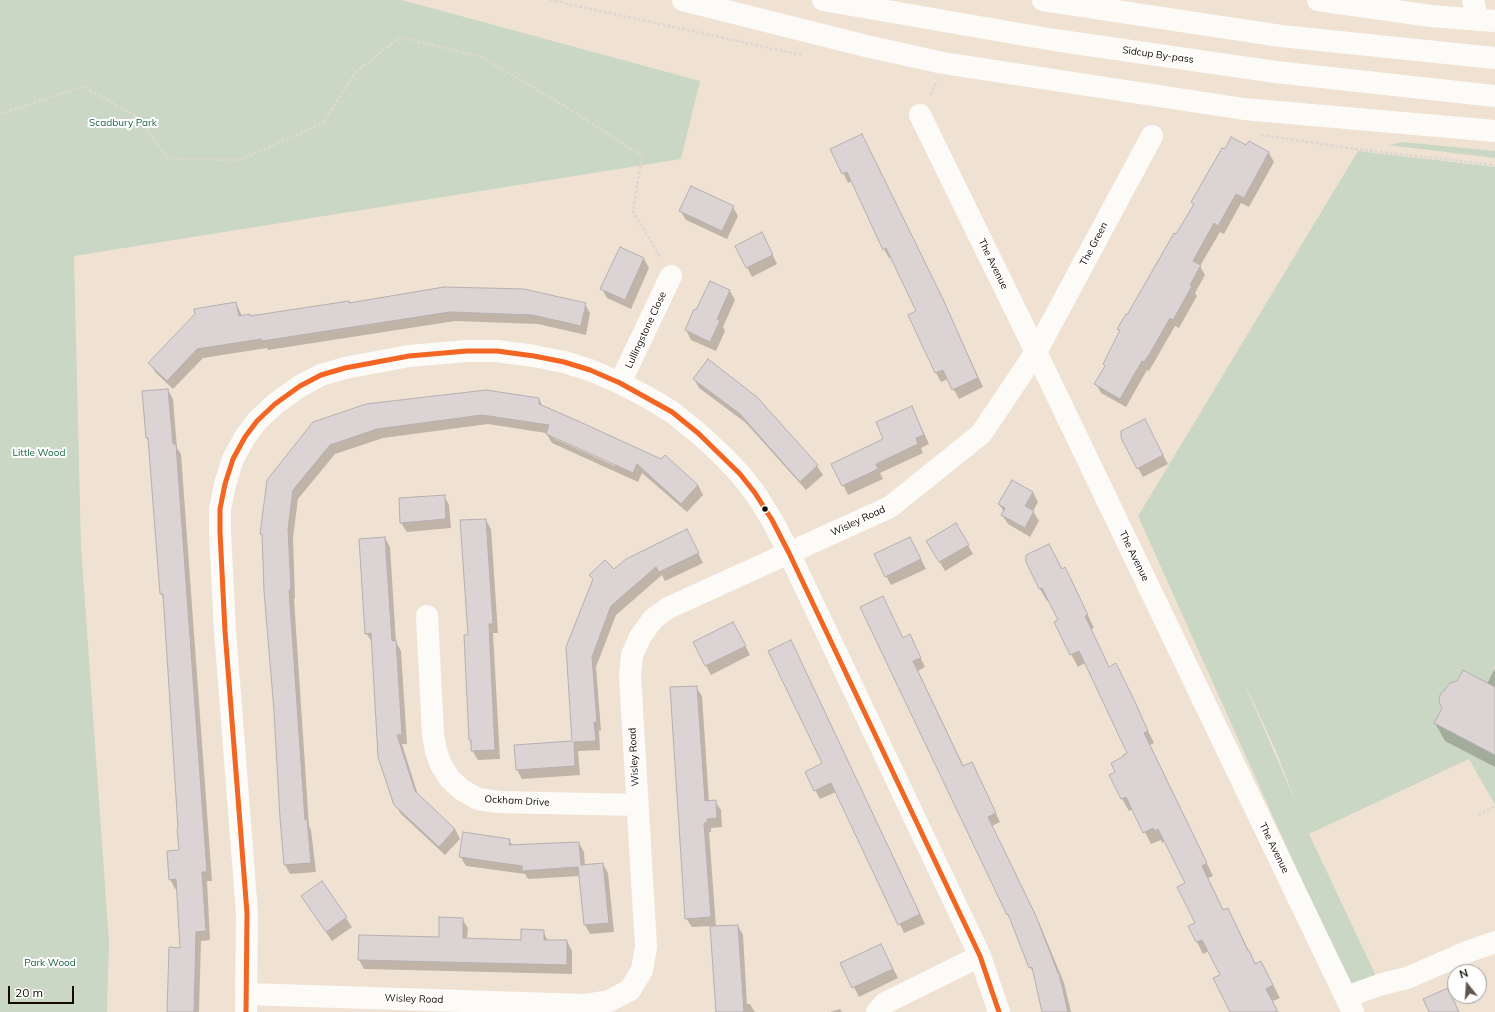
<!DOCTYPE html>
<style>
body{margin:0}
#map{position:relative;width:1495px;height:1012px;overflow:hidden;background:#f0e2d3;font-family:Mulish,sans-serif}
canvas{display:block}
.north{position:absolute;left:1447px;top:964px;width:40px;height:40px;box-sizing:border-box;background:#fff;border:1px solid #a19d9a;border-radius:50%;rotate:343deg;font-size:11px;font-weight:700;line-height:16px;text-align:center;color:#130b03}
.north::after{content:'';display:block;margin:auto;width:14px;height:18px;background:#60564c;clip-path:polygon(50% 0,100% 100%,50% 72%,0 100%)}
.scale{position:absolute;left:8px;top:986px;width:66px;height:18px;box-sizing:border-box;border:2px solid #130b03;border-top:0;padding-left:5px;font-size:12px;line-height:14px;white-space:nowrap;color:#130b03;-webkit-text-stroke:3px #fff;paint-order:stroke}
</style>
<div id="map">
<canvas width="1495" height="1012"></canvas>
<div class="north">N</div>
<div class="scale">20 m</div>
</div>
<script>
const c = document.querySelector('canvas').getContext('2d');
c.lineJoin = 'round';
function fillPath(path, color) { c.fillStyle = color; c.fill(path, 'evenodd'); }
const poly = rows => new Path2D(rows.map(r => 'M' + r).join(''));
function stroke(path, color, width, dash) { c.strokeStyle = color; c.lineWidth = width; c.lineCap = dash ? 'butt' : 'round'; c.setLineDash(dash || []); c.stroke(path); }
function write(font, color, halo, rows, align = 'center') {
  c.font = font + ' Mulish,sans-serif'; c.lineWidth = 4; c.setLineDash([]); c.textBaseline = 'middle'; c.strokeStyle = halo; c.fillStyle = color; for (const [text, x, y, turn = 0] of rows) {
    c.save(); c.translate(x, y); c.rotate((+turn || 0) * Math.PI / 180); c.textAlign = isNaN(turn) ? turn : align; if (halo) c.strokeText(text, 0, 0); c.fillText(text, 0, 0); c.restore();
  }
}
const green = poly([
 [0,0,402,0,700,81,681,159,74,256,81,546,109,942,107,1012,0,1012],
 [1402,142,1495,151,1495,158,1388,145],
 [1358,151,1495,167,1495,666,1493,670,1495,672,1495,687,1463,670,1457,681,1440,695,1439,702,1442,709,1434,723,1495,755,1495,805,1469,759,1309,834,1377,978,1350,988,1138,516],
 [1246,686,1275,749,1298,807,1246,687]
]);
const shadow = poly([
 [862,135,947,309,983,387,959,399,948,379,941,382,936,373,910,315,918,311,891,257,889,258,884,249,852,181,848,183,832,150],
 [1249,142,1269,153,1274,162,1249,207,1241,203,1224,234,1220,232,1200,266,1205,275,1195,293,1197,296,1179,328,1175,326,1149,371,1147,370,1126,407,1101,393,1096,384,1106,367,1104,364,1120,332,1118,329,1128,316,1177,235,1194,206,1192,202,1225,151,1246,147],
 [733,207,738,216,727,239,686,220,680,210],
 [767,243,777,264,752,277,736,246],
 [620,248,644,259,649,268,631,309,607,298,602,289],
 [711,282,730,291,735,300,723,327,725,331,716,351,691,340,686,330,695,310,697,311],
 [236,303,242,316,249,315,251,317,349,304,585,304,590,313,586,335,538,324,455,321,268,350,267,348,203,358,173,389,155,372,150,363],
 [694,379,756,397,817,466,823,475,806,490,746,423,699,388],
 [168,390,173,399,177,448,181,454,212,881,207,881,210,940,201,941,199,1012,168,1012,181,949,177,888,175,889,170,879,180,851,164,600,161,594,149,442,147,438],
 [539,399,543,407,698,485,703,495,687,512,642,473,638,482,552,443,546,433,488,424,383,438,335,454,298,499,293,538,295,599,294,599,309,826,311,830,316,872,290,874,285,865,263,537,261,534,314,423],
 [553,436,616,465,615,466,553,438],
 [912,407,929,444,921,448,923,453,880,473,883,479,848,495,833,464,885,439],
 [1149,429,1168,464,1143,477,1138,468],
 [1033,492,1038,502,1033,511,1039,521,1030,537,1008,524,1002,515,1004,512,999,504],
 [444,496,449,505,451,528,407,532,401,523],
 [486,520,491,529,498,633,493,633,500,759,478,760,472,750,470,740,469,636],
 [956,524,973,554,945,571,927,541],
 [687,530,703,563,665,581,662,575,616,615,596,667,601,731,599,731,600,750,578,751,580,775,522,779,517,770,573,742,593,580,590,575,613,571],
 [385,538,390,547,396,642,401,651,407,744,402,744,418,795,455,829,460,839,445,855,401,814,395,805,372,642,366,633],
 [910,538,926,569,891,585,886,576],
 [1049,545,1062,570,1065,569,1072,581,1094,628,1091,629,1109,668,1122,677,1154,743,1150,745,1213,876,1208,878,1224,911,1228,909,1256,965,1261,962,1280,998,1273,1001,1278,1012,1229,1012,1230,1011,1221,975,1209,951,1203,954,1189,926,1196,923,1186,884,1165,841,1162,843,1161,840,1151,844,1133,809,1129,811,1122,799,1110,775,1117,772,1125,757,1128,753,1085,663,1078,667,1071,654,1059,621,1049,600,1047,601,1040,589],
 [861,607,903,639,914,645,925,667,918,671,964,767,977,773,1000,822,992,826,1041,927,1064,983,1071,1012,1043,1012,1035,976,1030,967,1013,924],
 [738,632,750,655,711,675,706,666],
 [791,641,925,924,904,933,836,792,820,799,815,790,823,764],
 [1495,668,1495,767,1445,741,1435,723,1487,684],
 [696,687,702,696,709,802,715,801,721,810,722,827,711,828,711,832,709,832,716,927,738,926,743,935,747,1004,750,1004,755,1012,717,1012,711,926,692,927,686,918],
 [509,840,513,846,579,843,584,852,585,866,603,864,608,873,614,932,590,934,585,925,580,876,528,879,525,874,466,866,460,856],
 [322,883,352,927,332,941,302,897],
 [462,919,468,928,467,939,522,941,543,931,548,941,567,941,572,951,572,974,364,969,359,960,440,939],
 [881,945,898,978,859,997,842,964],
 [840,1009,842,1012,830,1012]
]);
const building = poly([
 [862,134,943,299,978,378,952,390,943,370,935,373,908,315,916,311,886,248,883,250,847,172,842,174,830,149,862,134],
 [1231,137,1246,145,1249,141,1269,152,1244,198,1236,194,1218,226,1214,223,1193,261,1201,265,1190,285,1192,286,1173,320,1170,318,1149,355,1144,362,1142,361,1120,399,1094,384,1105,366,1103,364,1120,330,1117,329,1126,314,1127,315,1174,233,1176,234,1194,204,1191,202,1222,148,1225,149,1231,137],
 [691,186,734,206,722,231,679,211,691,186],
 [762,232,773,255,746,268,735,246,762,232],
 [620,247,644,258,625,300,600,289,620,247],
 [710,281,730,290,717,319,720,321,710,342,685,330,694,309,696,310,710,281],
 [444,287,524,289,586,303,581,326,532,315,450,312,262,341,261,339,197,349,167,381,148,363,195,314,194,309,236,302,239,316,250,314,250,316,349,301,349,303,444,287],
 [708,359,757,397,818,465,800,482,740,414,693,379,708,359],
 [168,389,173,444,176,444,207,872,202,872,206,931,196,932,194,1012,167,1012,169,947,180,948,176,879,169,880,167,851,179,850,177,829,178,828,163,594,160,594,148,438,146,438,142,391,168,389],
 [486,390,539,398,539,404,578,421,661,459,665,455,698,485,681,504,637,464,633,473,611,463,546,434,549,425,482,415,377,429,330,445,293,490,288,529,291,590,289,590,305,820,307,819,311,863,284,865,280,818,274,711,264,591,262,534,260,534,267,480,313,422,366,404,486,390],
 [912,406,924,435,916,438,918,444,876,464,878,469,842,486,831,464,883,439,876,422,912,406],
 [1145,419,1163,455,1137,469,1121,438,1121,431,1145,419],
 [1012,480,1033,492,1025,506,1034,511,1025,528,1001,515,1005,508,998,504,1012,480],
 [445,495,446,519,400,523,399,498,445,495],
 [486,519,493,624,489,624,495,750,471,751,471,740,469,740,464,635,468,635,460,520,486,519],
 [956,523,969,545,939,562,926,541,956,523],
 [687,529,699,553,659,572,656,567,611,606,592,657,597,722,594,722,596,741,574,742,575,766,516,770,514,745,572,741,566,647,593,579,589,575,605,560,614,569,626,559,687,529],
 [385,537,392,641,396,640,399,687,402,735,397,735,415,791,455,829,439,847,394,805,378,757,371,633,365,634,359,539,385,537],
 [910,537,921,559,885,577,874,554,910,537],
 [1049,544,1062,569,1065,567,1088,615,1085,616,1109,667,1116,663,1136,704,1148,731,1144,733,1207,863,1202,866,1223,910,1228,908,1248,951,1249,950,1255,964,1261,961,1273,985,1266,989,1278,1012,1230,1012,1213,978,1220,975,1202,940,1196,942,1188,926,1195,923,1177,887,1185,883,1158,829,1155,831,1153,828,1143,833,1126,797,1121,799,1109,775,1115,772,1111,763,1124,756,1123,755,1127,753,1079,651,1070,655,1054,622,1058,620,1042,588,1039,589,1026,562,1026,555,1049,544],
 [883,596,903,638,910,634,921,658,913,661,963,766,972,762,996,813,988,817,1036,916,1058,973,1059,973,1068,1012,1042,1012,1032,967,1029,968,1008,914,1007,915,860,607,883,596],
 [733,622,746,646,705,666,693,642,733,622],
 [791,640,920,914,898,925,831,783,814,791,805,772,822,763,768,651,791,640],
 [1463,670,1495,687,1495,755,1434,723,1442,709,1439,702,1440,695,1450,683,1457,681,1463,670],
 [697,686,705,801,716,800,717,818,707,819,707,823,704,823,711,917,685,919,670,687,697,686],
 [463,832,510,839,509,845,579,842,581,865,603,863,609,923,584,925,578,867,522,871,522,866,459,857,463,832],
 [322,881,347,917,326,932,301,896,322,881],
 [439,917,463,918,463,938,521,940,521,929,544,930,544,940,567,940,567,965,358,960,359,935,439,937,439,917],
 [738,925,744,1012,716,1012,710,926,738,925],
 [881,944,893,969,852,988,840,963,881,944],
 [1448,988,1459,1012,1429,1012,1423,999,1448,988]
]);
const path = poly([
 [550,0,801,55],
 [930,95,936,83],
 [0,114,83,86,139,118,168,159,240,160,323,123,355,73,400,37,482,57,571,110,642,156,633,212,661,258],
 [1261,135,1355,149,1495,165],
 [1478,815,1495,806]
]);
const minor = poly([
 [1473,0,1478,20],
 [920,115,1036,352,1353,1012],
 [620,383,671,276],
 [427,616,433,735,436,751,441,765,450,779,462,790,478,799,498,802,637,805],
 [247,994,584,1005,609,1001,630,990,642,970,646,947,630,675,632,655,640,637,653,619,668,608,890,507,981,434,1036,352,1152,136],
 [1346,997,1382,984,1407,978,1467,952,1495,942],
 [246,1012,247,913,225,631,220,532,220,509,225,484,233,459,245,437,257,421,275,404,300,386,321,375,345,368,409,356,467,351,497,351,534,356,564,362,590,370,620,383,649,398,672,412,698,433,721,454,740,474,755,493,772,520,789,553,980,956,999,1012],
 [877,1012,885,1003,980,956]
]);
const highway = poly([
 [683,0,866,46,943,63,1244,109,1495,131],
 [823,0,1054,40,1276,72,1495,96],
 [1043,0,1281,36,1495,58],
 [1318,0,1431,16,1495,21]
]);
const bus1 = poly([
 [246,1012,247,913,225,631,220,532,220,509,225,484,233,459,245,437,257,421,275,404,300,386,321,375,345,368,409,356,467,351,497,351,534,356,564,362,590,370,620,383,672,412,698,433,740,474,755,493,772,520,789,553,980,956,999,1012]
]);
const markers = [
 [765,509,3.5,"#130b03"]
];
const streetNames = [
 ["Sidcup By-pass",1158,55,8],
 ["The Green",1094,244,-62],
 ["The Avenue",993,264,64],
 ["Lullingstone Close",646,330,-65],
 ["Wisley Road",858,521,-25],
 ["The Avenue",1134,556,64],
 ["Wisley Road",634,757,-93],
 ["Ockham Drive",517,801,3],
 ["The Avenue",1274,848,64],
 ["Wisley Road",414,999,2]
];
const parkNames = [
 ["Scadbury Park",123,123],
 ["Little Wood",39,453],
 ["Park Wood",50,963]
];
fillPath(green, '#cad7c5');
fillPath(shadow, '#0003');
fillPath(building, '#dbd3d4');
stroke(building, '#b6afae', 1);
stroke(path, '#dcd7d2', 2.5, [3, 2]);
stroke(minor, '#fdfbf8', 22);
stroke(highway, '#fdfbf8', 22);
stroke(bus1, '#f26522', 5);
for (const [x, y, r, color] of markers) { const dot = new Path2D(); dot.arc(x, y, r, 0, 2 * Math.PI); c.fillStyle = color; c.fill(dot); stroke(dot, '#fff', 1.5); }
write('10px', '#130b03', '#fff', streetNames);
write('10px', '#196443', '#fff', parkNames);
</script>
